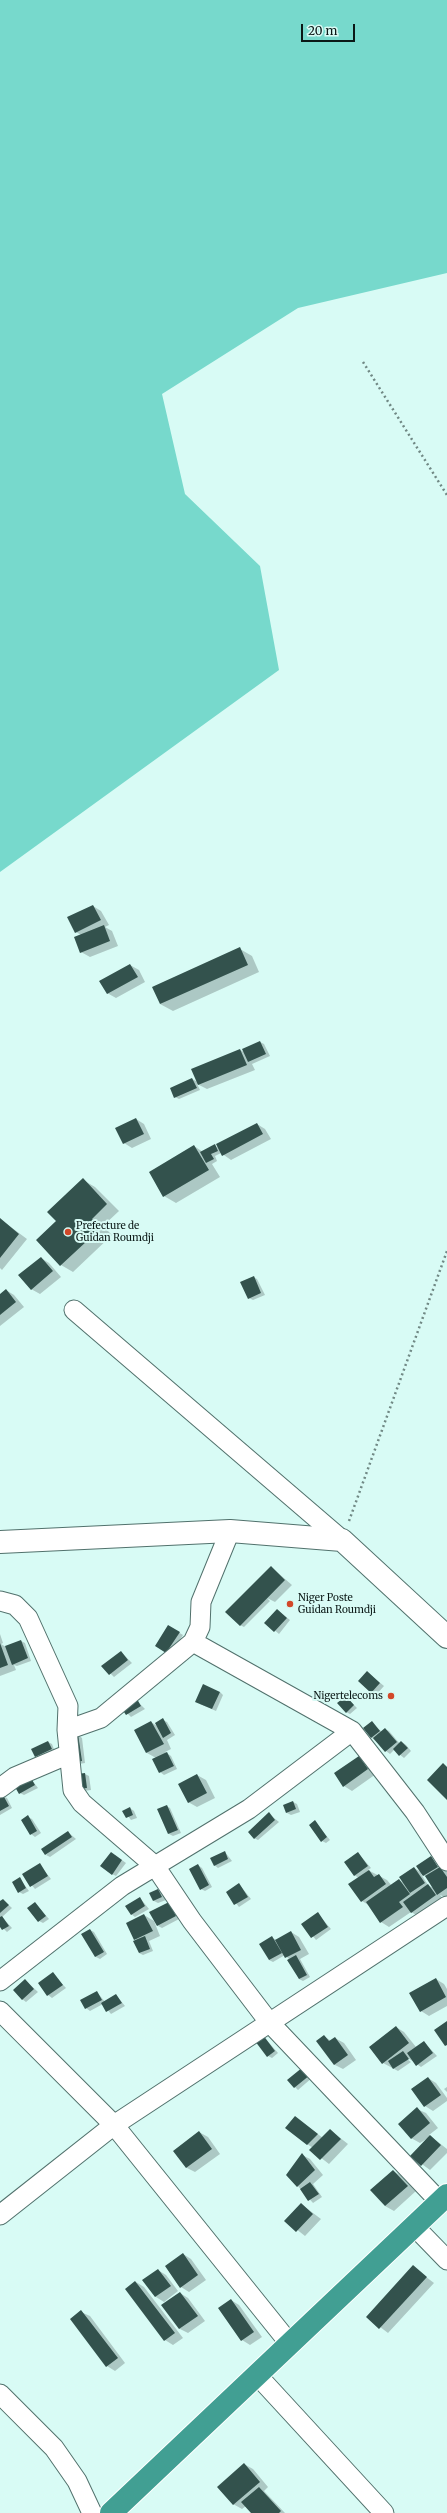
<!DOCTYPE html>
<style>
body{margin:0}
#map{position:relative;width:447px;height:2513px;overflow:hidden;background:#d8fbf5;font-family:Merriweather,serif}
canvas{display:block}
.scale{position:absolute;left:301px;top:24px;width:54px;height:18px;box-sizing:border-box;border:2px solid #0b1816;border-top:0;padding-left:5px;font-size:12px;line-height:14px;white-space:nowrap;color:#0b1816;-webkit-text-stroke:3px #d8fbf5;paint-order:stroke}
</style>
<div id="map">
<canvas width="447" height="2513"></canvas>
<div class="scale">20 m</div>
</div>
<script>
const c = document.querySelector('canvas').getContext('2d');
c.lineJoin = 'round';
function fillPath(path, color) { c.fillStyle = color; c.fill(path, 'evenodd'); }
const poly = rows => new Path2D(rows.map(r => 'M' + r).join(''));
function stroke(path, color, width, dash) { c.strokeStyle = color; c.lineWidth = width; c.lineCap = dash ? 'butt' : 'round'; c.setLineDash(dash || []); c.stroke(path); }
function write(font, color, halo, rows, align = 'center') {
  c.font = font + ' Merriweather,serif'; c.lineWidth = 4; c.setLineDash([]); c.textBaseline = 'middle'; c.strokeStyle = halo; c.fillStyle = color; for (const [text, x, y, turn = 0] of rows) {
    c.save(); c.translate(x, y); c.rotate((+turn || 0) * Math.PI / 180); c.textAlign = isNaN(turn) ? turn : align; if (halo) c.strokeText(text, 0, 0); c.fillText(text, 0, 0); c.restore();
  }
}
const green = poly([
 [0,0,447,0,447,273,298,308,162,394,185,494,260,566,279,670,0,872]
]);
const shadow = poly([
 [93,906,101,911,109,925,105,927,112,931,118,946,90,957,81,952,81,935,76,932],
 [240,949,252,956,259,972,173,1011,160,1004],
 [130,965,139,970,145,982,116,998,107,993],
 [260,1042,264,1044,270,1056,252,1064,255,1070,207,1089,197,1084,200,1090,179,1099,175,1097,192,1079,198,1082,240,1050,244,1052],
 [136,1119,144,1124,151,1139,132,1148,124,1143],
 [257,1124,265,1129,271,1139,231,1160,221,1153,215,1156,217,1161,212,1164,220,1177,176,1203,164,1196,194,1146,203,1152,215,1146,219,1148],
 [83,1180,95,1187,119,1211,103,1226,112,1235,73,1272,61,1265,37,1240,57,1221],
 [0,1219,27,1239,2,1270,0,1268],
 [41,1258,49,1263,61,1277,40,1294,31,1289],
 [253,1277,257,1279,265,1295,253,1300,249,1298],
 [6,1290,14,1295,24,1307,0,1326,0,1295],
 [271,1567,292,1585,275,1602,267,1598,270,1601,244,1627,240,1625],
 [277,1610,290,1620,279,1634,266,1623],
 [168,1626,183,1635,171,1654,157,1646],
 [0,1634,3,1643,1,1644,6,1647,21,1641,25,1643,31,1661,17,1666,14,1665,16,1670,0,1676],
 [121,1652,132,1663,114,1677,103,1666],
 [367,1672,384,1686,376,1695,359,1681],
 [220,1692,223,1695,216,1711,200,1704],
 [346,1697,357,1708,350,1714,346,1712],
 [137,1701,145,1709,131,1717,123,1709],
 [163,1720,167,1722,175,1735,167,1740,171,1749,165,1752,171,1756,177,1769,164,1775,160,1772,156,1758,147,1753,135,1731,151,1722,157,1726],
 [372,1723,382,1732,385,1729,389,1731,400,1744,402,1742,406,1745,411,1751,404,1758,394,1750,390,1754,386,1751,371,1737],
 [78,1735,82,1738,85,1763,79,1764],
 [48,1742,52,1744,55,1752,40,1759,36,1756],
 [359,1757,367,1762,376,1774,352,1791,344,1786],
 [85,1774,89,1776,91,1790,84,1791,79,1775],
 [197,1775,206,1780,215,1798,197,1807,188,1802],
 [31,1779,38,1788,24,1795,20,1793],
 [3,1796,7,1798,12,1808,0,1815,0,1797],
 [293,1802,297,1804,300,1812,291,1815,287,1813],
 [166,1806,170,1808,181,1833,173,1836,169,1834,159,1809],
 [130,1808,134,1811,137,1818,131,1820,124,1811],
 [269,1814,279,1822,258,1840,254,1838],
 [28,1817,32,1819,41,1833,35,1837,31,1834,22,1820],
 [315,1822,330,1840,326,1843,322,1841],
 [68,1832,76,1839,50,1857,46,1855],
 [225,1852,232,1861,218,1868,214,1865],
 [358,1853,371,1868,368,1870,387,1880,392,1886,399,1880,404,1883,414,1868,421,1872,431,1857,447,1872,447,1898,440,1895,444,1900,420,1917,411,1912,389,1927,381,1922,370,1906,362,1901,359,1878,354,1875],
 [421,1874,428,1878,435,1889,428,1885],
 [115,1855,126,1863,116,1876,112,1874],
 [40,1865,51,1879,35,1889,23,1875],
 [198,1865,202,1868,212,1887,205,1891,201,1889],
 [20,1879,29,1891,23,1894,19,1892],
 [239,1884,251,1899,239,1907,227,1892],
 [158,1890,162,1892,166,1900,158,1903,154,1901,151,1893],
 [140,1898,149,1909,135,1917,131,1914],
 [3,1900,12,1908,2,1917,12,1928,7,1932,0,1925,0,1903],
 [35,1903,49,1919,43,1923,39,1921],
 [169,1903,179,1919,162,1928,158,1926],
 [318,1914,331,1929,316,1940,303,1924],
 [144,1915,154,1921,160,1936,149,1941,153,1951,143,1955,139,1953,137,1940,134,1939],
 [90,1930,94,1932,107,1954,100,1959,96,1957,83,1934],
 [291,1932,299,1937,309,1954,300,1959,310,1977,303,1981,299,1979,290,1960,285,1955,273,1962,269,1960,272,1938,277,1940],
 [53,1974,66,1988,52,1998,48,1995],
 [436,1979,444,1984,447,1989,447,2006,429,2016,421,2011,411,1993],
 [25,1980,38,1992,26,2002,22,1999],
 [97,1992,105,2002,116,1995,125,2006,111,2014,103,2004,90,2011,86,2008],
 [396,2027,404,2032,416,2047,424,2042,437,2056,421,2067,405,2056,404,2057,411,2062,398,2071,383,2063],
 [263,2036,278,2053,272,2058,268,2056],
 [324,2036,331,2041,335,2038,344,2043,356,2060,343,2069,335,2065,317,2041],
 [303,2068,313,2077,298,2090,288,2080],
 [428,2078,436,2083,447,2098,447,2101,433,2111,425,2106,412,2089],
 [447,2087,447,2092,444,2089],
 [417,2109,426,2113,438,2128,429,2135,447,2149,447,2153,430,2170,411,2156,428,2138,420,2143,411,2138],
 [295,2117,323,2138,330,2130,348,2144,329,2164,311,2150,313,2148,307,2144],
 [199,2132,208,2137,220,2154,195,2172,187,2168,174,2151],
 [302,2155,310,2159,323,2175,313,2184,322,2197,313,2203,288,2175],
 [393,2171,402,2176,416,2191,394,2211,385,2206],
 [301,2204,321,2219,305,2236,286,2221],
 [183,2254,191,2259,206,2280,189,2292,181,2287],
 [413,2267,434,2283,388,2333,367,2317],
 [158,2270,166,2275,178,2291,164,2302,156,2297,144,2280],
 [136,2282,144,2287,183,2338,173,2345,165,2340],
 [180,2293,188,2298,205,2321,188,2333,180,2329,163,2306],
 [231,2300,239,2305,262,2337,250,2345,242,2340],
 [81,2312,90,2316,125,2363,115,2371,107,2366],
 [244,2464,253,2469,268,2487,264,2491,285,2513,252,2513,246,2506,242,2509,233,2504]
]);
const building = poly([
 [93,905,101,920,75,933,67,917],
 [104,925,110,941,80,953,74,937],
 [240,947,248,965,160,1004,152,987],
 [130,964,138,977,107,994,99,981],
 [260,1041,266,1054,248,1062,242,1049],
 [240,1049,247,1065,198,1085,191,1069],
 [192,1078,197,1088,174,1098,170,1088],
 [136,1118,144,1134,123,1144,115,1128],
 [257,1123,263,1134,222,1156,216,1144],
 [215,1144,218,1151,211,1154,214,1159,206,1163,200,1152],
 [194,1145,209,1170,163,1197,149,1172],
 [83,1178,107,1204,92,1219,101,1228,60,1266,36,1240,56,1221,47,1212],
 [0,1218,19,1234,0,1258],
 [41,1257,53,1271,31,1290,18,1275],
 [254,1276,261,1293,248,1299,240,1282],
 [6,1289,16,1302,0,1315,0,1294],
 [271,1566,285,1580,240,1626,225,1612],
 [277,1609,287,1618,274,1632,264,1623],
 [168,1625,180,1632,166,1653,155,1646],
 [21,1640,28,1658,12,1665,5,1646],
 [0,1643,8,1665,0,1668],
 [121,1651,128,1660,109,1675,101,1666],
 [367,1671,380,1683,371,1693,358,1681],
 [203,1684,220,1692,212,1709,195,1702],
 [346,1696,354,1705,346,1713,337,1703],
 [137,1699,141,1706,126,1715,122,1709],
 [163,1718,171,1733,163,1738,155,1723],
 [151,1721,164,1744,146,1753,134,1730],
 [372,1721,380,1731,371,1738,363,1728],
 [385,1728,397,1742,385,1752,373,1738],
 [78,1734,82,1761,74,1762,71,1736],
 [48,1741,52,1749,35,1757,31,1749],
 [401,1741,408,1748,399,1756,393,1749],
 [167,1752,174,1766,159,1773,152,1759],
 [359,1756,368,1769,343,1787,334,1773],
 [443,1763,447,1767,447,1800,427,1780],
 [85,1773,87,1788,79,1789,77,1774],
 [197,1774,207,1793,188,1803,178,1784],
 [31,1778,35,1785,19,1794,15,1787],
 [3,1795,9,1806,0,1811,0,1796],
 [293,1801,296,1809,286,1813,283,1805],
 [167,1805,178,1830,168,1834,157,1809],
 [130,1807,133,1815,126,1818,122,1811],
 [269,1812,275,1820,254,1839,248,1832],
 [28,1815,37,1831,30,1835,21,1820],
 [315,1820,327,1837,321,1842,309,1825],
 [68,1831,72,1837,45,1855,41,1849],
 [225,1851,228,1859,214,1866,210,1858],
 [111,1852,122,1860,112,1875,100,1866],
 [358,1852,368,1866,354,1876,344,1862],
 [431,1856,438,1867,423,1876,416,1866],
 [40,1863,48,1876,30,1887,22,1874],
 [198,1864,209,1885,200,1890,189,1869],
 [414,1867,425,1883,410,1893,399,1877],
 [440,1867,447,1877,447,1888,437,1895,425,1876],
 [369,1870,374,1877,379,1874,386,1884,361,1902,348,1884],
 [20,1877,26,1888,18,1893,12,1882],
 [399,1879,410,1894,399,1902,403,1907,380,1923,366,1902],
 [239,1883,248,1897,234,1905,226,1892],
 [428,1884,436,1895,411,1913,403,1902],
 [158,1889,162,1897,153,1901,149,1893],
 [140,1897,145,1906,131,1915,125,1906],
 [3,1899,9,1905,0,1913,0,1901],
 [35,1902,46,1916,38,1922,27,1908],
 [169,1902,176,1916,157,1926,149,1912],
 [318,1912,328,1927,311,1938,301,1924],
 [144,1914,153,1931,134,1940,126,1923],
 [2,1916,9,1926,2,1930,0,1927,0,1917],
 [90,1929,104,1952,95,1957,81,1934],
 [291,1931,301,1950,285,1958,275,1940],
 [145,1936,150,1949,139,1953,133,1941],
 [272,1936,282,1953,269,1960,259,1944],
 [296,1955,307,1975,299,1979,287,1960],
 [53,1972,63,1985,47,1996,38,1983],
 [436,1978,446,1997,420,2012,409,1993],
 [25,1979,34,1989,22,2000,13,1990],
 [97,1991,102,2000,85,2009,80,2000],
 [116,1994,122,2003,106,2012,101,2003],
 [447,2021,447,2045,445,2046,434,2030],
 [396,2026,409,2043,382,2064,369,2047],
 [263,2035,275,2051,267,2057,255,2041],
 [324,2035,329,2041,335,2037,348,2055,334,2065,316,2041],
 [424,2041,433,2053,416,2066,407,2053],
 [403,2051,409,2059,393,2069,388,2061],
 [303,2067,310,2075,294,2088,287,2080],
 [428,2077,441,2095,424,2107,411,2089],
 [417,2107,430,2123,411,2139,398,2124],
 [295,2116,318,2134,307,2145,285,2128],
 [330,2129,341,2139,320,2160,309,2150],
 [199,2131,212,2149,186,2168,173,2151],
 [430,2135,441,2145,421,2166,410,2156],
 [302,2153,315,2170,297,2187,286,2175],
 [393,2170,408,2186,385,2206,370,2190],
 [310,2182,319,2194,308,2201,300,2189],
 [301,2203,313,2214,296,2232,284,2221],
 [183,2253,198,2275,180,2288,165,2266],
 [413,2265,427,2277,379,2329,366,2317],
 [158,2269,171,2286,155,2297,142,2280],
 [135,2281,175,2333,164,2341,125,2289],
 [180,2292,198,2316,179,2329,161,2305],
 [231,2299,254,2332,241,2341,218,2308],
 [81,2310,118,2358,106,2367,70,2319],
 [244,2463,260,2482,233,2505,217,2487],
 [259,2487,281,2511,279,2513,251,2513,241,2502]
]);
const path = poly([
 [363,362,447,495],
 [349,1521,447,1251]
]);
const street = poly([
 [74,1310,342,1540],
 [0,1601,15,1605,28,1618,68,1706,67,1730,73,1790,82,1803,155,1866,192,1921,269,2022,440,2202],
 [193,1642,352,1731,415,1812,447,1861],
 [67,1730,101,1718,193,1642,200,1627,201,1602,230,1531],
 [0,1788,15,1777,69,1754],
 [0,1981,122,1886,249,1809,352,1731],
 [0,2011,114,2125,290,2344],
 [0,2215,114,2125,447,1906],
 [415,2227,447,2260],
 [257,2375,384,2513],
 [0,2394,54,2448,77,2481,92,2513]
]);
const secondary = poly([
 [0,1542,230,1531,342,1540,447,1637]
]);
const highway = poly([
 [111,2513,447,2195]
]);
const markers = [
 [68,1232,4,"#d24829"],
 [290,1604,4,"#d24829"],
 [391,1696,4,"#d24829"]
];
const poiNames = [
 ["Prefecture de",76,1226],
 ["Guidan Roumdji",76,1238],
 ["Niger Poste",298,1598],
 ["Guidan Roumdji",298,1610],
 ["Nigertelecoms",383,1696,"right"]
];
fillPath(green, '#77d9cc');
fillPath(shadow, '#0003');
fillPath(building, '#33524d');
stroke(street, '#51716c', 21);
stroke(secondary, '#51716c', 24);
stroke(highway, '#fff', 24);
stroke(path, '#708884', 2.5, [2, 3]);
stroke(street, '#fff', 19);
stroke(secondary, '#fff', 22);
stroke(highway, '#419f93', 22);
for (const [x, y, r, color] of markers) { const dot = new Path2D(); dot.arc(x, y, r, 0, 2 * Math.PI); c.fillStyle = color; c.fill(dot); stroke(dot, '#d8fbf5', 1.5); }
write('10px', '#0b1816', '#d8fbf5', poiNames, 'left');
</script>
